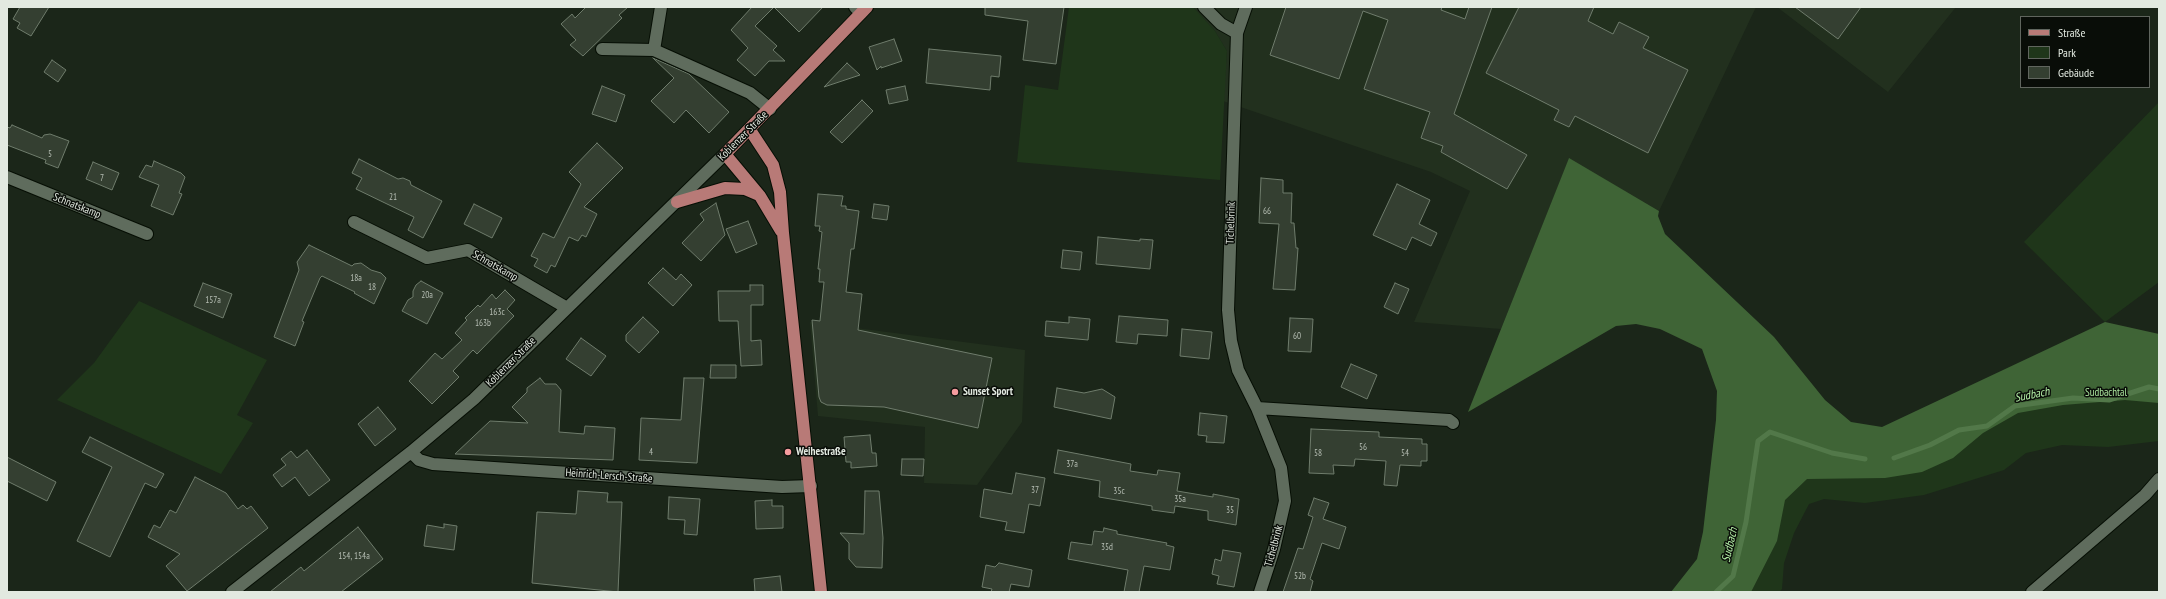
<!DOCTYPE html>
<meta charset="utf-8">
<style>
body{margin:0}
#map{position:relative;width:2166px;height:599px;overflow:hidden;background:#1b2619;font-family:"PT Sans Narrow",sans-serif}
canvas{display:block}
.frame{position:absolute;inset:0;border:8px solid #e2e9e0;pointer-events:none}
.legend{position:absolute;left:2020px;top:16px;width:130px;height:72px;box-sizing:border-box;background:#090d08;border:1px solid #60655e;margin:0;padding:5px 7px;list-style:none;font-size:12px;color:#e2e9e0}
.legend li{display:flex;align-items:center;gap:8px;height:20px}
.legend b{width:20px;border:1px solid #60655e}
</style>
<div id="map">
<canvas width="2166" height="599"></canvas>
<div class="frame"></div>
<ul class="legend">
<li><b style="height:5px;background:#b87a77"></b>Straße</li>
<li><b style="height:11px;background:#1f361a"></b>Park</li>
<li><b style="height:11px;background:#343f31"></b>Gebäude</li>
</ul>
</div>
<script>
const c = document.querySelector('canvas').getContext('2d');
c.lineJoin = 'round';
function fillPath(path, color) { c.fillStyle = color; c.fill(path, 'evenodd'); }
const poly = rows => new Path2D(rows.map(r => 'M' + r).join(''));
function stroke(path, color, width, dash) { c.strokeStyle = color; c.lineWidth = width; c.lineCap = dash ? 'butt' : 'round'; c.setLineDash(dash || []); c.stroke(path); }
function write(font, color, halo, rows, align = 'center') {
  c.font = font + ' "PT Sans Narrow",sans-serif'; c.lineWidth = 3; c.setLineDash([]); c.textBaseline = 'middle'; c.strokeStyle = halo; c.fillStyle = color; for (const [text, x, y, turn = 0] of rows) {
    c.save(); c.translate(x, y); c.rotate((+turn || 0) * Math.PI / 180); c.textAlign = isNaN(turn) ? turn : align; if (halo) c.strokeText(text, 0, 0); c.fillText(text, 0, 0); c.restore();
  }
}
const built = poly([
 [1193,7,1756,7,1659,211,1569,159,1501,329,1414,322,1470,191,1431,172,1223,101,1227,51,1215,31],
 [1777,7,1956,7,1888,92],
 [810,322,1025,350,1022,422,977,485,924,483,925,427,818,416]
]);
const green = poly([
 [1069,7,1193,7,1215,31,1227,51,1220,180,1017,162,1025,85,1058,90],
 [2159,102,2159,282,2105,322,2024,242],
 [139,301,267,360,237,415,253,423,221,474,57,400,94,363],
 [2159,346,2159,441,2108,447,2062,445,2026,453,2004,470,1924,495,1865,503,1824,499,1809,504,1794,533,1784,563,1782,589,1779,592,1683,592,1830,446]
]);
const forest = poly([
 [1569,158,1659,211,1658,216,1665,234,1774,337,1825,400,1851,422,1882,427,2105,322,2159,334,2159,403,2125,400,2063,405,2018,413,1983,433,1953,458,1922,472,1885,478,1807,479,1785,500,1777,541,1751,592,1671,592,1697,559,1703,532,1716,420,1717,391,1702,349,1660,329,1636,324,1616,326,1468,412]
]);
const stream = poly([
 [1894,458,1930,445,1959,430,1987,426,2015,406,2073,398,2109,400,2149,387,2159,389],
 [1716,592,1733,576,1746,522,1758,441,1770,432,1832,453,1865,459]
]);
const building = poly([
 [20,7,49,7,31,36,17,28,20,23,13,19,20,7],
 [586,7,628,7,619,15,622,18,583,56,570,45,576,40,561,24,572,14,575,18,586,7],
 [752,7,823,7,799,32,774,7,755,26,777,46,773,50,785,61,769,61,755,76,737,60,748,48,731,30,752,7],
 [985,7,1064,7,1056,64,1023,60,1028,21,985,15,985,7],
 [1286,7,1442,7,1441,10,1465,19,1469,7,1492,7,1454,114,1527,155,1507,189,1441,152,1443,146,1421,138,1430,112,1364,89,1388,20,1363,11,1339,79,1270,55,1286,7],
 [1519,7,1594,7,1588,21,1613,34,1619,22,1649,37,1643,48,1688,70,1648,153,1575,116,1569,127,1554,120,1559,110,1486,73,1519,7],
 [1795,7,1861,7,1838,39,1795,7],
 [894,39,902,61,881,68,881,66,877,70,869,47,894,39],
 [929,49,1001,56,999,77,991,76,990,90,926,83,929,49],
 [653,58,689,74,729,112,709,133,686,110,674,123,651,101,674,78,653,58],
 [52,60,66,70,58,82,44,72,52,60],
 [847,63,860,75,824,87,847,63],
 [602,86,625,95,616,122,592,114,602,86],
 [905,86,908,100,889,104,886,90,905,86],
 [862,100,873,111,842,143,830,132,862,100],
 [12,125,42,138,44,135,50,134,69,141,58,168,45,163,46,160,7,145,7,127,10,128,12,125],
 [597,143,623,168,584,207,597,214,586,237,582,235,578,241,569,237,555,267,551,265,547,273,534,266,538,259,531,256,543,233,554,238,581,184,569,172,597,143],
 [359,159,398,179,403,178,410,181,411,185,442,201,423,238,408,230,414,217,356,189,362,178,352,173,359,159],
 [154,161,181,173,185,177,179,193,182,194,173,215,151,206,159,185,139,177,146,165,152,167,154,161],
 [93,162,119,173,112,190,86,179,93,162],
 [1261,178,1283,180,1283,193,1292,193,1291,223,1294,223,1296,248,1298,248,1295,290,1273,289,1279,224,1259,223,1261,178],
 [1397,184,1430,200,1419,224,1437,233,1431,246,1412,237,1406,250,1373,235,1397,184],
 [818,194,843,196,841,206,846,206,846,209,859,211,854,249,851,249,846,292,862,294,858,330,992,358,978,428,884,407,827,405,821,402,819,397,812,320,820,321,824,282,819,282,820,269,818,269,822,232,819,231,820,226,815,226,818,194],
 [716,203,725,235,701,261,682,243,704,220,700,214,716,203],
 [474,204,502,218,492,238,464,224,474,204],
 [874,204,889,206,887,220,872,218,874,204],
 [748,221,757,244,736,253,726,229,748,221],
 [1098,237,1140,241,1140,239,1153,240,1150,269,1096,264,1098,237],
 [309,245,352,266,354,264,361,263,371,270,381,273,386,278,374,304,354,293,355,292,322,276,320,278,302,321,304,322,295,346,274,337,299,270,297,262,309,245],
 [1063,250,1082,252,1080,270,1061,268,1063,250],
 [663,268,676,280,681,274,692,285,673,306,648,283,663,268],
 [421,281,443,293,427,324,402,311,408,300,413,297,413,291,416,285,421,281],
 [203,283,232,294,223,318,194,306,203,283],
 [1395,283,1409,289,1398,314,1384,307,1395,283],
 [750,285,763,285,763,305,751,305,751,341,761,340,762,365,741,366,738,321,719,321,718,291,750,291,750,285],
 [505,290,515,300,507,309,514,316,477,354,473,350,453,371,459,377,432,404,409,381,435,353,442,359,462,340,455,333,467,320,465,318,478,305,480,307,492,294,496,299,505,290],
 [1119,316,1168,320,1167,336,1138,334,1137,344,1116,342,1119,316],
 [643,317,659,332,639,353,626,341,626,335,643,317],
 [1069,317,1090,319,1088,340,1045,336,1046,321,1069,323,1069,317],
 [1290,318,1313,319,1311,352,1288,351,1290,318],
 [1182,329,1212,332,1209,359,1180,356,1182,329],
 [581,338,606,356,591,376,566,359,581,338],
 [1351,364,1377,375,1367,399,1341,387,1351,364],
 [711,365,736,365,736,378,710,378,711,365],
 [540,378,545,384,556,384,561,390,559,432,584,434,585,426,615,428,613,460,455,454,490,421,528,423,512,407,527,392,527,388,540,378],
 [684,378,704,378,697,463,639,460,641,418,681,420,684,378],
 [1057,388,1084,393,1102,389,1115,397,1111,419,1054,407,1057,388],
 [378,407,396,429,375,446,358,424,378,407],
 [1200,413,1227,416,1224,443,1206,442,1207,436,1198,435,1200,413],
 [1311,429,1379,432,1379,437,1422,439,1422,444,1427,444,1427,461,1421,461,1421,466,1400,465,1397,486,1384,485,1386,461,1355,459,1354,466,1333,465,1334,474,1309,473,1311,429],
 [870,435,872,453,876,453,877,466,851,468,851,462,846,462,844,437,870,435],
 [90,437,164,474,156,488,145,483,110,557,77,541,112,467,82,452,90,437],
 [307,450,330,480,309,496,295,477,282,487,273,475,286,465,281,459,291,451,297,458,307,450],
 [1058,450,1131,464,1130,471,1157,475,1158,470,1180,473,1177,491,1213,497,1213,494,1239,499,1236,525,1208,520,1208,511,1175,506,1174,513,1152,510,1152,506,1099,497,1100,481,1054,473,1058,450],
 [7,457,56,482,47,501,7,481,7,457],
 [902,459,924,459,923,476,901,475,902,459],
 [1016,473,1045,478,1040,506,1029,504,1024,533,1005,530,1007,522,980,517,984,489,1012,494,1016,473],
 [195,477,226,493,238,509,243,505,247,509,251,506,268,528,187,591,166,566,180,554,148,537,154,525,160,528,170,510,176,513,195,477],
 [578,491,608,493,607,502,622,502,618,592,532,583,537,512,576,514,578,491],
 [865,491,879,491,883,538,882,568,856,567,849,559,849,543,840,533,864,534,865,491],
 [669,497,700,499,697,535,684,534,685,520,668,519,669,497],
 [1314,498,1329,503,1323,519,1346,527,1339,549,1322,543,1310,579,1313,581,1310,592,1283,592,1298,548,1303,549,1313,517,1308,515,1314,498],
 [772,500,772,506,783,506,783,528,756,529,755,501,772,500],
 [444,524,457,526,454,550,424,546,427,525,444,528,444,524],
 [358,527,383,559,341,592,270,592,301,567,304,571,358,527],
 [1104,528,1117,531,1117,534,1167,543,1166,545,1174,547,1170,570,1144,566,1139,592,1124,592,1128,570,1068,559,1071,542,1092,545,1094,531,1103,532,1104,528],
 [1223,550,1241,553,1234,587,1217,584,1219,576,1212,574,1215,559,1221,561,1223,550],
 [999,563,1032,570,1029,587,1011,584,1009,592,991,592,992,589,982,587,986,565,995,567,999,563],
 [780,576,782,592,755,592,754,579,780,576]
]);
const minor = poly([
 [855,7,861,13],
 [1204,7,1221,24,1237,33],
 [1246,7,1237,33,1228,310,1231,341,1238,370,1257,408,1281,468,1285,501,1274,549,1260,592],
 [602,49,654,50,750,93,770,109],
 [654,50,661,7],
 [7,177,147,234],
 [354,222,427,258,468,250,567,308],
 [1257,408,1449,420,1453,423],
 [411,452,419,460,433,464,782,487,811,486],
 [232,592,411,452,474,399,725,154],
 [2032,592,2145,495,2159,479]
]);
const major = poly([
 [750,130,773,165,780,192,783,233,821,592],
 [677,202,725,188,745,189,759,195],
 [781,231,760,196,725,154,867,7]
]);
const markers = [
 [955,392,4,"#f59b9e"],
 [788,452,4,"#f59b9e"]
];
const numberNames = [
 ["5",50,154],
 ["7",102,178],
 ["21",393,197],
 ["66",1267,211],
 ["18a",356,278],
 ["18",372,287],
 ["20a",427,295],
 ["157a",213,300],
 ["163c",497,312],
 ["163b",483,323],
 ["60",1297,336],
 ["56",1363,447],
 ["4",651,452],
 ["58",1318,453],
 ["54",1405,453],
 ["37a",1072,464],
 ["37",1035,490],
 ["35c",1119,491],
 ["35a",1180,499],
 ["35",1230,510],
 ["35d",1107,547],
 ["154, 154a",354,556],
 ["52b",1300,576]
];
const streetNames = [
 ["Koblenzer Straße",743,136,-45],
 ["Schnatskamp",77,206,22],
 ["Tichelbrink",1231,223,-88],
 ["Schnatskamp",495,266,30],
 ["Koblenzer Straße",511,362,-45],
 ["Heinrich-Lersch-Straße",609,476,4],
 ["Tichelbrink",1274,546,-75]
];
const poiNames = [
 ["Sunset Sport",963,392],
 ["Weihestraße",796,452]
];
const parkNames = [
 ["Sudbachtal",2106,393]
];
const waterNames = [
 ["Sudbach",2032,395,-11],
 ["Sudbach",1730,545,-77]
];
fillPath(built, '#22301e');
fillPath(green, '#1f361a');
fillPath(forest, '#3f6436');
stroke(stream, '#527849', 5);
fillPath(building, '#343f31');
stroke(building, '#6f7c6c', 1);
stroke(minor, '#060e04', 14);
stroke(major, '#060e04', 14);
stroke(minor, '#5f6c5d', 12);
stroke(major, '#b87a77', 12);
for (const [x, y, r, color] of markers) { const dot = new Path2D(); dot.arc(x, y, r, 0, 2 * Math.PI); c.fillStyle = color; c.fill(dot); stroke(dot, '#090d08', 1.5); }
write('9px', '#b6beb4', null, numberNames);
write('11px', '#e2e9e0', '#090d08', streetNames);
write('bold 11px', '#e2e9e0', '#090d08', poiNames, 'left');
write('11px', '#abe59e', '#090d08', parkNames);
write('italic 12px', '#b5f0a8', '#090d08', waterNames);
</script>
